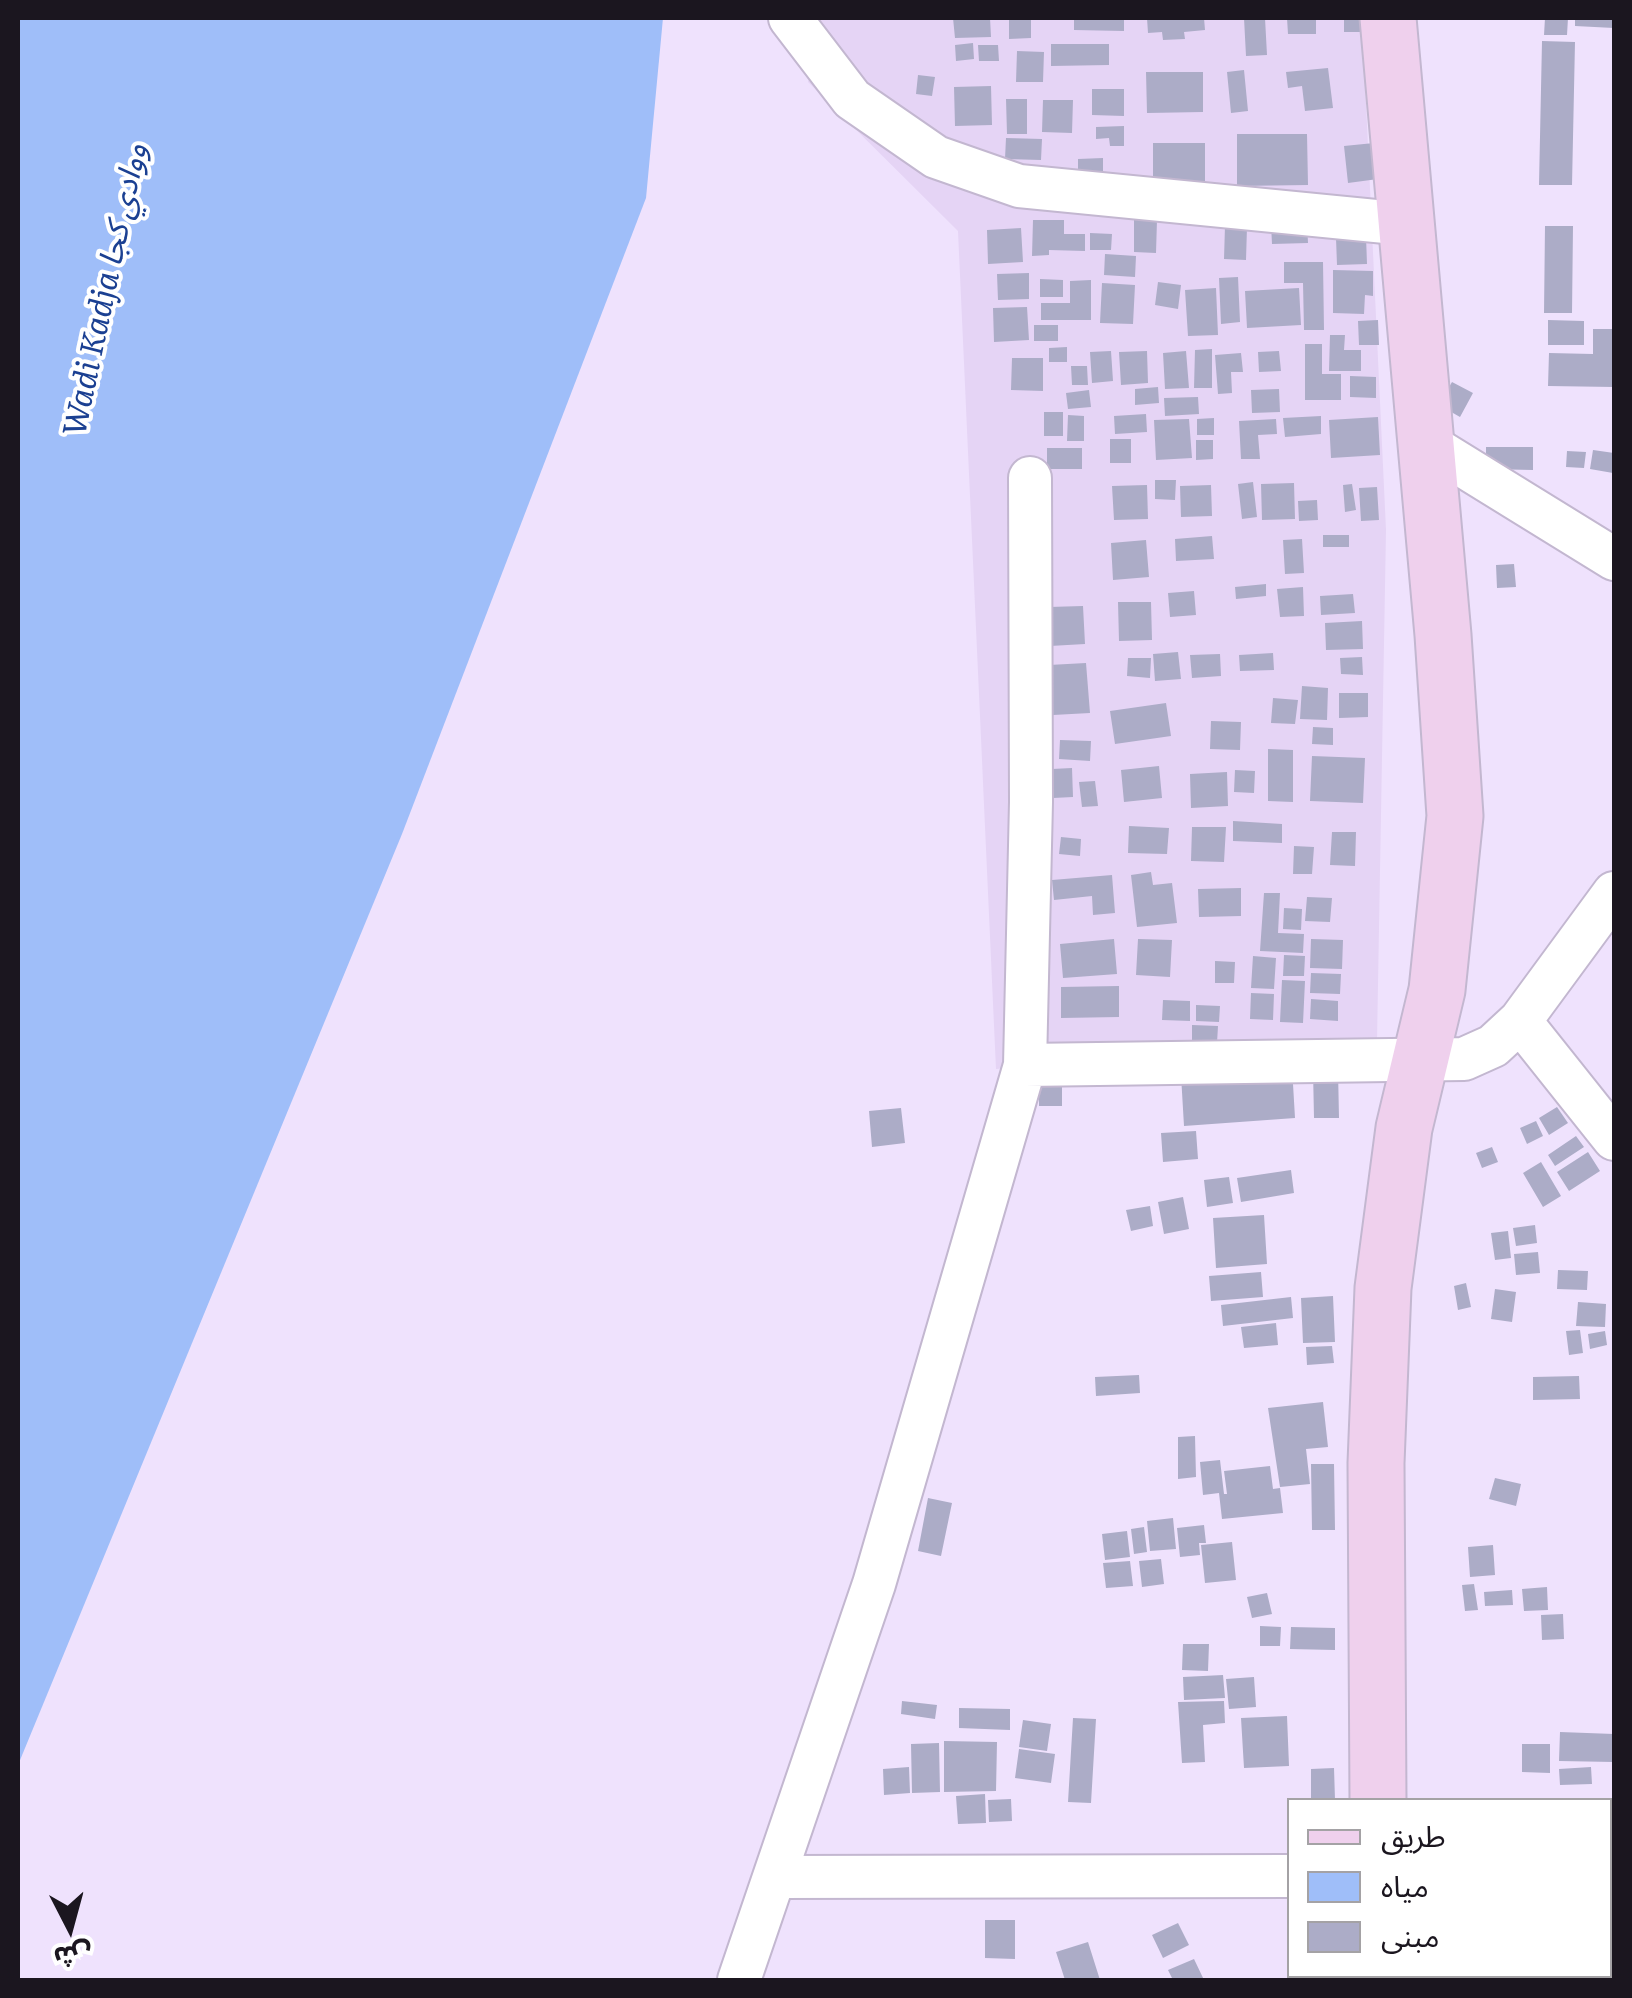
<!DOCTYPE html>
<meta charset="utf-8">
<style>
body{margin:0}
#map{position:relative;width:1632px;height:1998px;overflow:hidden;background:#efe2fd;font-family:Literata,"Noto Sans Arabic",serif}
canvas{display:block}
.frame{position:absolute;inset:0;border:20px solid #1b161f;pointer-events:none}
.legend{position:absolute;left:1287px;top:1798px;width:325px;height:180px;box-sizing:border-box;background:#fff;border:2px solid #a4a2a5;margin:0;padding:12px 18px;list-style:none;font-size:30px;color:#1b161f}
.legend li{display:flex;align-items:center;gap:20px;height:50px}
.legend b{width:50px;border:2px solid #a4a2a5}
.north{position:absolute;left:20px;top:1878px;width:100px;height:100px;-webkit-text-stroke:8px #fff;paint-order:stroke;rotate:174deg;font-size:28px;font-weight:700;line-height:40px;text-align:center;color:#1b161f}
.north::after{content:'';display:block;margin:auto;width:35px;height:45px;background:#1b161f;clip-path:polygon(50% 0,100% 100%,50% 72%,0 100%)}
</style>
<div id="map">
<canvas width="1632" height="1998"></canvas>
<div class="frame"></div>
<ul class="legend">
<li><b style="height:12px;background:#efd0ed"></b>طريق</li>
<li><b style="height:28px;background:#9fbef9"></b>مياه</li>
<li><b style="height:28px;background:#acacc7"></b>مبنى</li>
</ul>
<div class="north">ش</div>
</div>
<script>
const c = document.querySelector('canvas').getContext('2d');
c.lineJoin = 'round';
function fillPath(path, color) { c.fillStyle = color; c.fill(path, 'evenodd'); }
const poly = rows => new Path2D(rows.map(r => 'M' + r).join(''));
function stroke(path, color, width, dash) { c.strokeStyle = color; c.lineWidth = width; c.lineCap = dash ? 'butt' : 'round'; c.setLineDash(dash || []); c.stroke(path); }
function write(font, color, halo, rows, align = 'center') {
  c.font = font + ' Literata,"Noto Sans Arabic",serif'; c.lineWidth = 8; c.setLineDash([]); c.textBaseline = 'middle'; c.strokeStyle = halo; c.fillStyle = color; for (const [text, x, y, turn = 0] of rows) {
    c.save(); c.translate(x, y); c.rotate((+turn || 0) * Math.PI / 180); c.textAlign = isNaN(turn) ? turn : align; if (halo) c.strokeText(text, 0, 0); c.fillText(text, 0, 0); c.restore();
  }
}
const built = poly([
 [818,18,1362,18,1386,530,1377,1041,996,1069,958,231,808,82]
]);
const water = poly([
 [18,18,663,18,646,198,402,834,18,1765]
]);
const building = poly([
 [953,18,990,18,991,37,955,38],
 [1009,18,1031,18,1031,38,1009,39],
 [1074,18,1124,18,1124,31,1074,30],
 [1147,18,1204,18,1205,30,1184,32,1185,39,1163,40,1162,32,1148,33],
 [1244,18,1265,18,1267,55,1246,56],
 [1287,18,1316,18,1316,34,1288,34],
 [1344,18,1363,18,1363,32,1344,32],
 [1545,18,1568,18,1567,35,1544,35],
 [1575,18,1614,18,1614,28,1575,26],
 [1542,41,1575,42,1572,185,1539,185],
 [973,43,974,59,956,61,955,45],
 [1051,44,1109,44,1109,65,1051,66],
 [978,45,998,45,999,61,979,61],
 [1017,51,1044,52,1043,82,1016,82],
 [1328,68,1333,108,1305,111,1302,86,1288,88,1286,72],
 [1244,70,1248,111,1231,113,1227,72],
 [1146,72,1203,72,1203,112,1147,113],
 [918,75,935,77,932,96,916,94],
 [991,86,992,125,955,126,954,87],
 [1092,89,1124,89,1124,116,1092,115],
 [1006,99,1027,99,1027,134,1007,134],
 [1043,100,1073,100,1072,133,1042,132],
 [1124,126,1124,146,1110,146,1109,138,1096,139,1096,127],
 [1237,134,1307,134,1308,185,1237,186],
 [1006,138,1042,139,1041,160,1005,159],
 [1153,143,1205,143,1205,184,1153,184],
 [1374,143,1378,179,1348,183,1344,146],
 [1103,158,1103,181,1078,181,1078,159],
 [1033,220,1064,220,1064,234,1085,234,1085,251,1049,250,1049,255,1032,256],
 [1134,220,1157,220,1156,253,1134,252],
 [1307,223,1308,243,1272,244,1271,224],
 [1225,226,1247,227,1246,260,1224,259],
 [1545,226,1573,226,1572,313,1544,313],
 [1021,228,1023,262,988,264,987,230],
 [1090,233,1112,234,1111,250,1090,250],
 [1366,236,1367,264,1337,265,1336,238],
 [1105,254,1136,256,1135,277,1104,275],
 [1284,262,1323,262,1324,330,1304,330,1303,283,1284,283],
 [1333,270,1373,271,1373,296,1365,295,1364,314,1333,313],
 [1029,273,1029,299,998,300,997,274],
 [1238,277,1240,322,1221,324,1219,278],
 [1040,279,1063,280,1063,297,1040,297],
 [1091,280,1091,320,1041,320,1041,303,1070,303,1070,281],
 [1158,282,1181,285,1178,309,1155,305],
 [1102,283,1135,285,1133,324,1100,323],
 [1216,288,1218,335,1188,336,1185,290],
 [1299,288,1301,325,1247,328,1245,291],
 [1027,307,1029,340,994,342,993,308],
 [1378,320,1379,345,1359,345,1358,321],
 [1548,320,1584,321,1584,345,1548,345],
 [1034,325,1058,325,1058,341,1034,341],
 [1593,329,1614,329,1614,387,1548,386,1549,353,1593,354],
 [1330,335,1345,335,1344,350,1361,350,1361,371,1329,371],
 [1305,344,1322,344,1322,374,1341,374,1341,400,1305,400],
 [1067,347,1067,362,1049,362,1049,348],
 [1212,349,1212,388,1194,388,1195,350],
 [1111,351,1113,381,1092,383,1090,352],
 [1147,351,1148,383,1121,385,1119,352],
 [1186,351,1189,388,1165,389,1163,353],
 [1279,351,1281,371,1259,372,1258,352],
 [1241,353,1243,372,1231,372,1232,393,1218,394,1215,355],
 [1012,358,1043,358,1043,391,1011,390],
 [1071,366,1087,366,1088,385,1072,385],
 [1350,376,1376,377,1376,398,1350,397],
 [1452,382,1473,393,1460,417,1439,405],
 [1158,387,1159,403,1135,405,1135,389],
 [1279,389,1280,412,1252,413,1251,390],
 [1089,390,1091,407,1068,409,1066,393],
 [1198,397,1199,414,1165,416,1164,398],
 [1044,412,1063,412,1063,436,1044,436],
 [1146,414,1147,432,1115,434,1114,416],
 [1068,415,1084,416,1084,441,1067,441],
 [1321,416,1321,434,1285,437,1283,418],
 [1378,417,1380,455,1331,458,1329,420],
 [1214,418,1214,435,1197,435,1197,419],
 [1189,419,1192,458,1156,460,1154,420],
 [1276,419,1277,434,1258,435,1260,459,1241,459,1239,421],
 [1110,439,1131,439,1131,463,1110,463],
 [1196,440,1213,440,1213,459,1196,460],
 [1486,447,1533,447,1533,470,1486,469],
 [1047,448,1082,448,1082,469,1047,469],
 [1593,450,1614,453,1613,473,1590,469],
 [1567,451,1586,452,1584,468,1566,467],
 [1155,480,1176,480,1175,500,1155,499],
 [1253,482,1257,517,1242,519,1238,484],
 [1294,483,1295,519,1262,520,1261,484],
 [1352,484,1356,510,1345,512,1343,485],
 [1147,485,1148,519,1114,520,1112,486],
 [1211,485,1212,516,1181,517,1180,486],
 [1377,487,1379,520,1361,521,1359,488],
 [1317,500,1318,520,1299,521,1298,501],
 [1323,535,1349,535,1349,547,1323,547],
 [1212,536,1214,559,1176,561,1175,539],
 [1302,539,1304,573,1285,574,1283,540],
 [1146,540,1149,577,1113,580,1111,543],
 [1514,564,1516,587,1497,588,1496,565],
 [1266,584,1266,596,1236,599,1235,587],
 [1303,587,1304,616,1280,617,1277,589],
 [1194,591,1196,615,1170,617,1168,593],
 [1353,594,1355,613,1321,615,1320,596],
 [1118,602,1151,602,1152,640,1119,641],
 [1083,606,1085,644,1050,646,1049,607],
 [1362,621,1363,649,1326,650,1325,623],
 [1178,652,1181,679,1155,681,1153,654],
 [1273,653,1274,670,1240,671,1239,655],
 [1220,654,1221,676,1192,678,1190,655],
 [1362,657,1363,675,1341,674,1340,658],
 [1128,658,1151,658,1150,678,1127,676],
 [1086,663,1090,713,1053,715,1049,665],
 [1302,686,1328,688,1327,720,1300,719],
 [1339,693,1368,693,1368,717,1339,718],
 [1273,698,1298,700,1295,724,1271,723],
 [1166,703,1171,736,1115,744,1110,711],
 [1211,721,1241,722,1240,750,1210,749],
 [1313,727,1333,728,1333,745,1312,744],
 [1060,740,1091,741,1090,761,1059,759],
 [1268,749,1293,750,1293,802,1268,801],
 [1312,756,1365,758,1363,803,1310,801],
 [1159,766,1162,798,1124,802,1121,770],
 [1072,768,1073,797,1053,798,1052,769],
 [1235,770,1255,771,1254,793,1234,792],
 [1227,772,1228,806,1191,808,1190,774],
 [1095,781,1098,806,1082,807,1079,782],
 [1233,821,1282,824,1282,843,1233,841],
 [1129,826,1169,828,1167,854,1128,853],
 [1192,827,1226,827,1224,862,1191,861],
 [1332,832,1356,832,1355,866,1330,865],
 [1061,837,1081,839,1080,856,1059,854],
 [1294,846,1314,847,1312,874,1293,874],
 [1151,872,1153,885,1172,883,1177,923,1137,927,1131,875],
 [1112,875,1115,913,1093,915,1092,896,1054,900,1052,880],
 [1241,888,1241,916,1199,917,1198,889],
 [1264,893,1280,893,1278,933,1304,934,1303,953,1260,951],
 [1307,897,1332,898,1330,922,1305,921],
 [1284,908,1302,909,1301,930,1283,929],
 [1114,939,1117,974,1063,978,1060,944],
 [1138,939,1172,940,1170,977,1136,975],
 [1311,939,1343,940,1342,969,1310,968],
 [1284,955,1305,956,1304,976,1283,976],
 [1253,956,1276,958,1274,989,1251,988],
 [1215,961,1235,962,1234,983,1215,983],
 [1311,973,1341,974,1340,994,1310,993],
 [1282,980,1305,981,1303,1023,1280,1022],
 [1119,986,1119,1017,1061,1018,1061,987],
 [1251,993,1274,994,1273,1020,1250,1019],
 [1311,999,1338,1001,1338,1021,1310,1019],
 [1163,1000,1190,1001,1190,1021,1162,1020],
 [1196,1005,1220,1006,1219,1022,1196,1021],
 [1192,1025,1218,1026,1217,1043,1192,1042],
 [1292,1067,1295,1118,1184,1126,1181,1075],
 [1313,1070,1338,1070,1339,1118,1314,1118],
 [1039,1083,1062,1084,1062,1106,1039,1106],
 [1557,1107,1568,1123,1549,1135,1539,1118],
 [901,1108,905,1143,872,1147,869,1111],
 [1536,1121,1543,1136,1527,1144,1520,1128],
 [1196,1131,1198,1159,1163,1162,1161,1133],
 [1576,1136,1584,1147,1555,1166,1548,1155],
 [1492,1147,1498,1162,1482,1168,1476,1153],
 [1588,1152,1600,1171,1569,1191,1557,1172],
 [1541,1162,1561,1196,1543,1207,1523,1173],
 [1291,1170,1294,1193,1241,1202,1237,1178],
 [1229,1177,1233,1203,1207,1207,1204,1180],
 [1183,1197,1189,1229,1164,1234,1158,1202],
 [1150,1206,1153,1226,1131,1231,1126,1210],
 [1264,1215,1267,1264,1216,1268,1213,1218],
 [1535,1225,1537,1243,1516,1246,1513,1228],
 [1508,1231,1511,1258,1495,1260,1491,1233],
 [1538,1252,1540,1273,1516,1275,1514,1254],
 [1558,1270,1588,1271,1587,1290,1557,1289],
 [1261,1272,1263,1297,1211,1301,1209,1276],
 [1466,1283,1471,1307,1458,1310,1454,1286],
 [1495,1289,1516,1292,1512,1322,1491,1319],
 [1333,1296,1335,1342,1303,1343,1301,1298],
 [1291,1297,1293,1318,1223,1326,1221,1305],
 [1578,1302,1606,1304,1605,1327,1576,1326],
 [1276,1323,1278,1345,1244,1348,1241,1327],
 [1580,1330,1583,1353,1569,1355,1566,1331],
 [1605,1331,1607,1345,1590,1349,1588,1334],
 [1332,1346,1334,1363,1307,1365,1306,1347],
 [1139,1375,1140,1393,1096,1396,1095,1377],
 [1579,1376,1580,1399,1533,1400,1533,1377],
 [1323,1402,1328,1447,1306,1449,1310,1484,1280,1487,1268,1408],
 [1195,1436,1196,1477,1178,1479,1178,1437],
 [1220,1460,1224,1494,1227,1494,1224,1471,1270,1466,1273,1489,1280,1488,1283,1513,1222,1519,1219,1493,1203,1495,1200,1462],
 [1311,1464,1334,1464,1335,1530,1312,1530],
 [1495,1478,1521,1484,1516,1506,1489,1499],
 [928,1498,952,1503,941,1556,918,1551],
 [1173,1518,1176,1549,1150,1551,1147,1521],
 [1204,1525,1206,1543,1199,1543,1200,1555,1180,1557,1177,1528],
 [1144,1527,1147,1552,1134,1554,1131,1529],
 [1127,1531,1130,1557,1105,1560,1102,1534],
 [1232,1542,1236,1580,1205,1583,1201,1545],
 [1493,1545,1495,1575,1470,1577,1468,1547],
 [1161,1559,1164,1584,1142,1587,1139,1561],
 [1130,1561,1133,1586,1106,1588,1103,1563],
 [1474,1584,1478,1610,1465,1611,1462,1585],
 [1547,1587,1548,1610,1524,1611,1522,1589],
 [1512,1590,1513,1605,1485,1606,1484,1592],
 [1267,1593,1272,1614,1252,1618,1247,1597],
 [1563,1614,1564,1639,1542,1640,1541,1615],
 [1260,1626,1281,1627,1280,1646,1260,1646],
 [1291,1627,1335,1628,1335,1650,1290,1649],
 [1183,1644,1209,1644,1208,1671,1182,1670],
 [1223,1675,1225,1698,1184,1700,1183,1677],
 [1254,1677,1256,1707,1229,1709,1226,1679],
 [902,1701,937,1705,935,1719,901,1714],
 [1224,1701,1225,1723,1203,1725,1205,1762,1182,1763,1178,1702],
 [959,1708,1010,1709,1010,1730,959,1728],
 [1287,1716,1289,1766,1244,1768,1241,1718],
 [1073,1718,1096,1719,1091,1803,1068,1802],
 [1023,1720,1051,1724,1047,1751,1019,1747],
 [1560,1732,1614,1734,1614,1762,1559,1761],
 [944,1741,997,1742,996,1791,944,1792],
 [939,1743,940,1792,912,1793,911,1744],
 [1522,1744,1550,1744,1550,1773,1522,1772],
 [1019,1749,1055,1754,1051,1783,1015,1778],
 [909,1767,910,1793,884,1795,883,1769],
 [1591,1767,1592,1784,1560,1785,1559,1769],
 [1334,1768,1335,1800,1311,1800,1311,1769],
 [985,1794,986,1823,958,1824,956,1796],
 [1011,1799,1012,1821,989,1822,988,1800],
 [985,1920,1015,1920,1015,1959,985,1958],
 [1178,1923,1189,1945,1163,1958,1152,1935],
 [1088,1942,1100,1980,1065,1980,1056,1952],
 [1194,1959,1204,1980,1173,1980,1168,1970]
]);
const street = poly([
 [790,18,852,99,936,157,1019,186,1406,224],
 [1426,443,1614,559],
 [1520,1021,1614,1139],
 [1025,1065,1464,1059,1493,1046,1520,1021,1614,893],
 [776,1877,1290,1876],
 [1610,1881,1614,1882],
 [739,1980,874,1584,1025,1065,1031,802,1030,478]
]);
const secondary = poly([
 [1378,1800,1376,1463,1383,1288,1404,1128,1437,990,1455,816,1443,635,1388,18],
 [1379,1976,1379,1980]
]);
const waterNames = [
 ["Wadi Kadja ووادي كجا",106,290,-78]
];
fillPath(built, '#e5d4f5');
fillPath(water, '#9fbef9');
fillPath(building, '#acacc7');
stroke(street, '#c3b7d0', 46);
stroke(secondary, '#c3b7d0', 59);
stroke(street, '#fff', 42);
stroke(secondary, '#efd0ed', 55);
write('italic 32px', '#1b4092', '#fff', waterNames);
</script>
